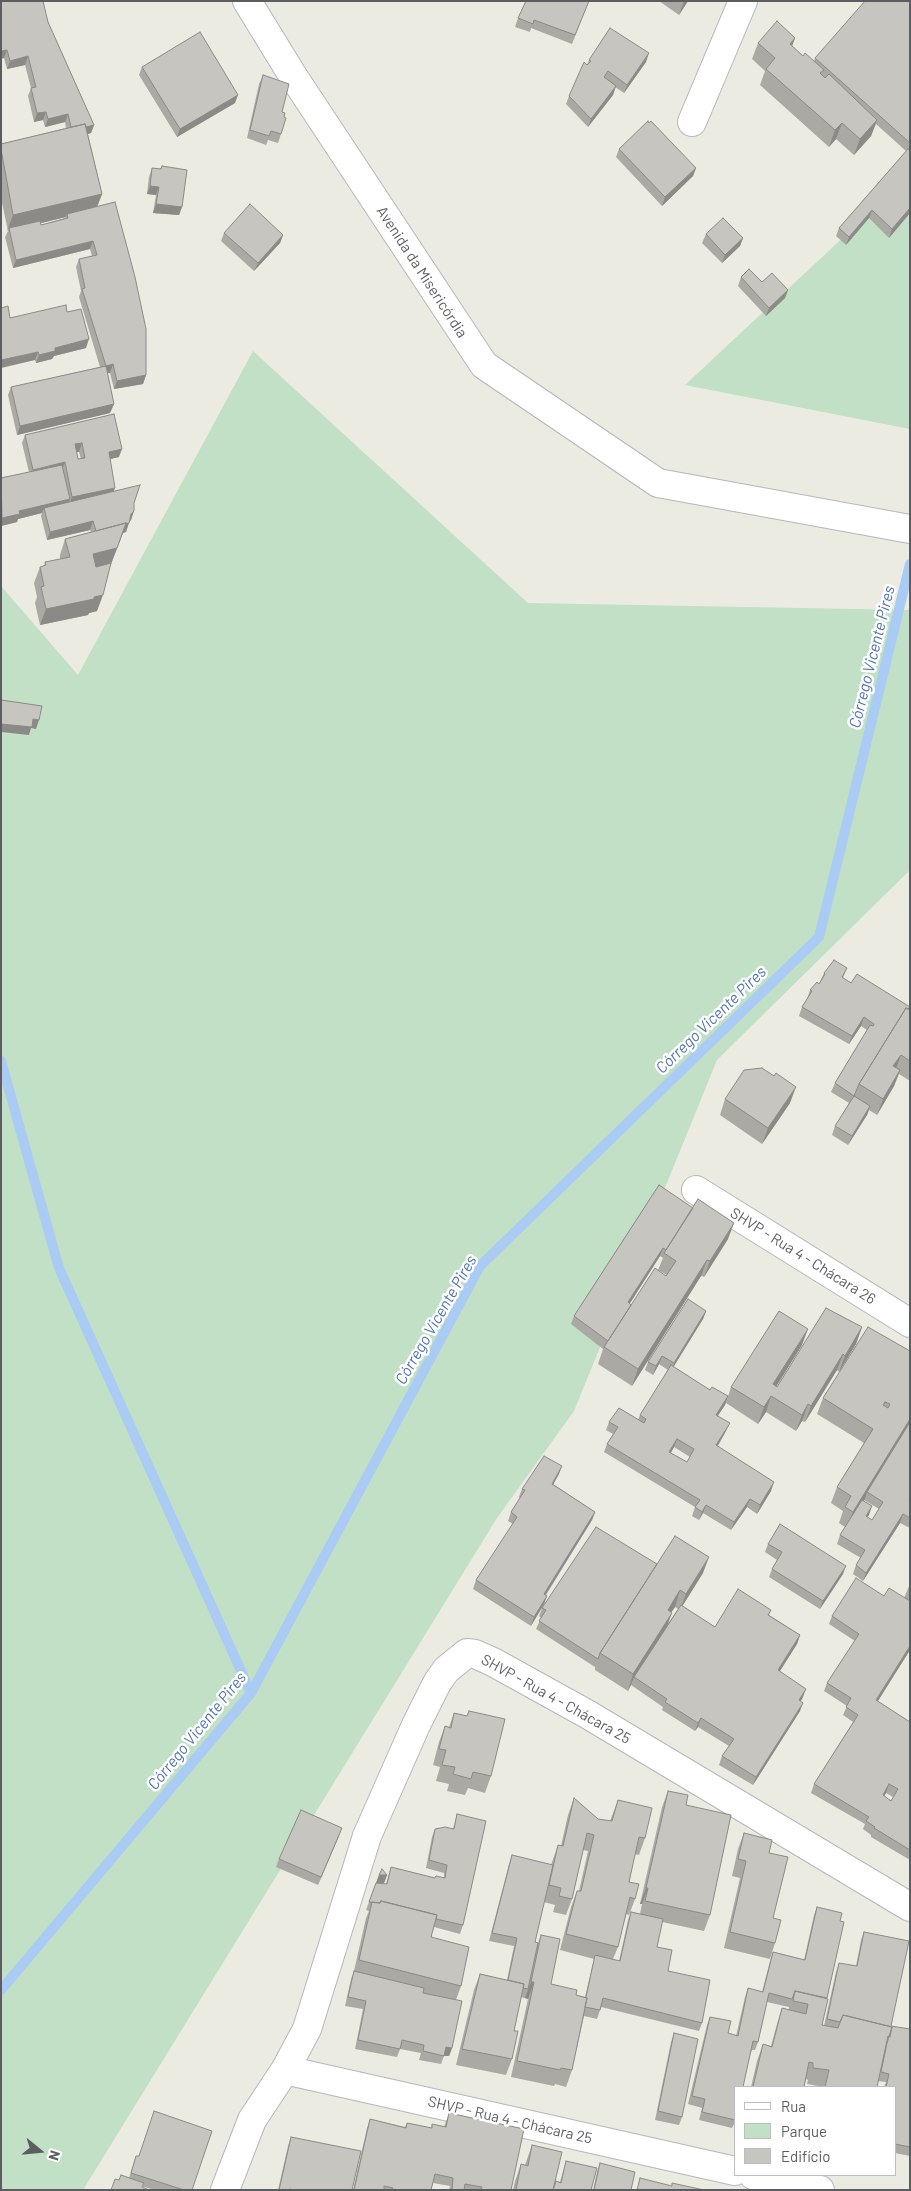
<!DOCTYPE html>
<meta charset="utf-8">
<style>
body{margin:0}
#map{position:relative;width:911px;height:2191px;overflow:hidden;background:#ebebe2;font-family:Barlow,sans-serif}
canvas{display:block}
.frame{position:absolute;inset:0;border:2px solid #5b5d61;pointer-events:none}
.legend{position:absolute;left:734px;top:2086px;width:162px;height:90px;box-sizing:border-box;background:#fff;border:1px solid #bdbec0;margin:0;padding:6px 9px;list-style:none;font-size:15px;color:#5b5d61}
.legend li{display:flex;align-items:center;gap:10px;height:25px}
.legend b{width:25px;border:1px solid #bdbec0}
.north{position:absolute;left:15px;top:2126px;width:50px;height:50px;-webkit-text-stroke:4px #fff;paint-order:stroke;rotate:107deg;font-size:14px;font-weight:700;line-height:20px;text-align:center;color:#5b5d61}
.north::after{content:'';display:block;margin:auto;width:18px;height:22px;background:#5b5d61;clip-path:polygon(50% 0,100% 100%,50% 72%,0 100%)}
</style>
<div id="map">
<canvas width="911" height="2191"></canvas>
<div class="frame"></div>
<ul class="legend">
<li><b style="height:6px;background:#fff"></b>Rua</li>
<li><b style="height:14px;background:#c1e0c5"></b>Parque</li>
<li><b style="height:14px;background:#c7c5bf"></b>Edifício</li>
</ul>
<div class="north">N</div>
</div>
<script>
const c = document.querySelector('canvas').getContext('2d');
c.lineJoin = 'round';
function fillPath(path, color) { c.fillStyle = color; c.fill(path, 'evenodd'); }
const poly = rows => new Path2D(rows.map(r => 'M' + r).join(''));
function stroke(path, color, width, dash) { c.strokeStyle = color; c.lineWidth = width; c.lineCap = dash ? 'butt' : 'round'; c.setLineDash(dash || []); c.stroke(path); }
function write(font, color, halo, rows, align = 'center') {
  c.font = font + ' Barlow,sans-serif'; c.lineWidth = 5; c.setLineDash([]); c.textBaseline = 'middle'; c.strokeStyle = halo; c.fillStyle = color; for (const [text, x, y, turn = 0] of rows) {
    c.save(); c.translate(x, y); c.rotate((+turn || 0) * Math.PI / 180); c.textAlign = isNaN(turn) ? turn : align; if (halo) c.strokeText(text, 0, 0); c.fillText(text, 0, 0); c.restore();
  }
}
const green = poly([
 [910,175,910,429,685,385],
 [253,351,528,603,910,610,910,870,717,1060,574,1411,497,1518,83,2190,1,2190,1,586,78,675]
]);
const stream = poly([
 [1,1061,59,1268,251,1693],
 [1,1990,251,1693,480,1266,819,937,910,564]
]);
const minor = poly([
 [247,1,293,76,484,365,658,483,910,529],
 [692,122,743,1],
 [696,1190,910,1323],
 [285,2070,735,2171],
 [753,2175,820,2190],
 [225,2190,252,2120,285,2070,307,2029,367,1836,416,1725,437,1683,446,1670,467,1653,475,1654,493,1662,587,1714,910,1907]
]);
const wall = poly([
 [1,1,48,22,94,125,91,133,88,134,102,194,97,206,146,375,143,384,114,389,110,373,107,373,114,404,110,413,17,435,8,395,11,387,100,367,79,297,81,291,76,267,79,259,92,256,90,249,13,268,5,237,8,231,1,198,1,144,66,128,65,122,45,127,43,120,34,122,28,96,31,88,25,65,7,69,4,58],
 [66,217,65,218,41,225,40,223],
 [589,1,572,44,531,28,530,32,515,27,518,18],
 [659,1,688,1,679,15],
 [910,1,910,213,889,238,869,218,846,245,836,236,839,228,906,151,876,124,871,136,854,155,836,139,829,147,760,85,765,71,752,59,758,43,795,38,792,46,803,56,814,61,815,58],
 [589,60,646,62,624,93,615,87,613,95,588,127,566,104,569,96,587,65],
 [142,67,235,103,177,137,139,75],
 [263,75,284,117,281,134,278,143,268,140,266,145,247,138,259,84],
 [619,149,696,168,693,176,662,206,616,157],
 [162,166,182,207,179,215,153,213,156,195,147,194,149,177,152,168,160,169],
 [224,233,283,235,280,243,254,271,221,241],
 [706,234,743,238,740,246,722,263,702,243],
 [741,277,788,290,785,298,766,316,738,286],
 [67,312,86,348,54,356,52,359,36,363,35,360,10,318],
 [114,414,119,457,110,459,114,491,134,503,131,520,129,522,126,532,123,533,111,564,97,611,89,613,88,615,40,625,35,603,37,597,34,583,40,567,44,566,45,562,60,559,60,555,65,539,91,532,90,530,47,540,41,516,42,513,18,519,17,522,1,526,1,478,29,472,22,443,25,435],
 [76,452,79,452,81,459,78,459],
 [847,968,843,978,851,983,910,1010,910,1081,899,1074,894,1086,877,1115,869,1110,867,1115,848,1145,832,1135,835,1126,849,1103,831,1092,835,1083,867,1030,861,1026,849,1044,799,1016,802,1007,807,999,810,990,819,984,824,973],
 [725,1099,790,1103,762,1144,720,1115],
 [659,1185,728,1239,704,1277,701,1276,632,1386,598,1364,603,1349,571,1324,574,1316],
 [660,1256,663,1258,658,1270,667,1275,666,1276,631,1305,630,1303],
 [706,1311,703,1319,673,1367,710,1390,728,1396,725,1405,718,1415,726,1431,718,1446,771,1491,757,1514,747,1507,731,1530,703,1513,699,1520,692,1516,695,1507,604,1452,607,1444,613,1434,606,1430,609,1422,638,1420,640,1415,668,1370,659,1364,653,1375,645,1370,648,1362],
 [674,1447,690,1457,687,1462,671,1453],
 [862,1327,856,1344,839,1372,837,1370,805,1422,802,1421,796,1431,766,1412,758,1424,726,1403,731,1387,802,1345,776,1386,777,1387],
 [910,1351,910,1528,900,1523,863,1581,853,1574,856,1565,861,1558,837,1544,840,1535,845,1527,839,1523,843,1511,831,1503,837,1487,864,1443,817,1414,823,1398],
 [865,1499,864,1500,879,1509,872,1520,867,1517,869,1515,863,1501],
 [559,1474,553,1484,595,1512,592,1520,546,1595,547,1596,544,1604,531,1626,473,1589,476,1580,513,1524,508,1521,511,1512,520,1498,519,1497,522,1489],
 [768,1544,843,1574,820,1609,769,1577,772,1569,777,1560,765,1552],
 [657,1564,703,1573,682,1606,715,1627,771,1610,769,1615,800,1635,797,1644,779,1672,803,1697,801,1701,800,1711,753,1785,719,1765,722,1756,729,1746,698,1727,695,1731,662,1710,663,1707,631,1685,628,1691,595,1670,595,1667,536,1629,541,1618,539,1616,542,1608],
 [675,1607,678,1609,667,1625,671,1612],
 [910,1584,910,1650,877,1701,910,1722,910,1860,871,1837,871,1835,863,1829,865,1824,811,1793,814,1784,853,1722,843,1715,847,1706,824,1691,827,1683,855,1641,829,1624,832,1616,884,1596,904,1598],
 [886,1793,893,1797,891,1801,884,1796],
 [469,1711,491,1776,485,1793,468,1788,465,1795,447,1791,449,1784,436,1781,440,1767,433,1765,439,1742,445,1726,449,1727,454,1713,467,1716],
 [668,1791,686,1805,710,1915,704,1931,662,1922,657,1947,668,1971,702,2023,699,2031,601,2007,597,2019,584,2016,572,2070,566,2087,555,2084,554,2086,511,2077,528,1999,521,1997,514,2031,512,2059,506,2075,456,2065,474,1990,480,1974,507,1980,514,1946,489,1941,509,1864,512,1855,551,1865,558,1845,561,1846,568,1815,574,1798,598,1819,610,1821,618,1800,645,1838,639,1855,635,1854,629,1882,635,1899,629,1915,626,1914,618,1947,613,1959,619,1961,628,1920,631,1912,640,1914,642,1904,640,1904,662,1807],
 [583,1850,588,1851,579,1891,577,1891,571,1907,560,1950,594,1959,585,1997,576,1995,551,1984,541,1935,538,1943,535,1942,544,1902,555,1905,553,1912,566,1915,572,1899],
 [457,1814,463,1925,460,1934,434,1927,431,1937,461,1986,456,2000,452,2048,449,2056,444,2056,441,2064,419,2060,421,2053,400,2049,397,2057,355,2049,363,2009,345,2006,351,1979,354,1971,366,1918,369,1911,366,1910,379,1875,387,1875,384,1883,379,1883,386,1884,391,1867,435,1878,444,1878,444,1873,426,1868,432,1837,435,1829,453,1829],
 [744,1833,769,1853,775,1943,770,1959,724,1948,740,1878,732,1876,738,1849],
 [339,1836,318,1885,276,1867,279,1859],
 [817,1907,840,1921,822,2025,824,2026,836,1972,839,1963,856,1966,861,1940,864,1932,891,2026,910,2029,910,2156,895,2153,895,2087,884,2087,886,2082,878,2081,877,2087,823,2087,807,2084,808,2080,806,2079,804,2087,751,2087,757,2061,763,2044,771,2046,777,2024,782,2008,789,2010,789,2007,767,2002,758,2042,755,2050,752,2050,735,2087,735,2122,732,2128,699,2120,702,2108,688,2104,707,2025,710,2017,728,2033,736,2036,745,1997,748,1988,762,1992,770,1961,773,1952,804,1960,814,1915],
 [674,2033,682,2117,679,2125,655,2120,671,2042],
 [449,2113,511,2190,449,2190,450,2186,433,2183,431,2190,353,2190,367,2128,370,2119,405,2127,407,2123,431,2128,432,2124,444,2127],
 [291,2137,352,2190,278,2190,288,2146],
 [532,2145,556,2181,560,2182,566,2161,591,2190,513,2190,515,2181,521,2164,525,2165],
 [136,2156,192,2190,155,2190,119,2180,129,2178],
 [600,2163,631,2190,593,2190,597,2172]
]);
const shadedWall = poly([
 [684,1,688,1,679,15],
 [795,38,789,54,790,44],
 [7,50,4,58,1,59,1,51],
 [649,53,646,62,624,93,627,85],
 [28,56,25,65,7,69,10,61],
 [616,86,613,95,588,127,591,119],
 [238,95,235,103,177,137,180,129],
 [46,112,43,120,34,122,37,113],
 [68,114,65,122,45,127,48,119],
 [877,120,871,136,854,155,860,139],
 [842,123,836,139,829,147,835,130],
 [94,125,91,133,69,139,72,130],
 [696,168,693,176,662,206,665,197],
 [150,186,159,187,156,195,147,194],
 [102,194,96,210,67,214,66,217,9,231,9,228,7,231,13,215],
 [156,204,182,207,179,215,153,213],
 [910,208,910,213,889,238,892,229],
 [872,210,869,218,846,245,849,237],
 [283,235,280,243,254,271,258,263],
 [743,238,740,246,722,263,725,255],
 [93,241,90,249,13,268,16,260],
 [788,290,785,298,766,316,769,308],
 [89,339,86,348,54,356,52,359,36,363,39,355,55,348],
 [38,352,35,360,1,368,1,360],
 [113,364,110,373,102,374,106,366],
 [146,375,143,384,114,389,117,381],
 [114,404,110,413,17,435,20,426],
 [82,443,79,452,72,453,75,444],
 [122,449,119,457,106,460,109,452],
 [65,462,62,470,30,478,33,470],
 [115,488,112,496,69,505,72,497],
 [70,499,67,507,44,508,42,513,18,519,17,522,1,526,2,518,19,511],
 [134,511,131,520,128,523,131,514],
 [93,521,90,530,47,540,50,532],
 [129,523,126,532,123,533,111,564,87,570,96,532],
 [103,595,97,611,89,613,88,615,40,625,46,609],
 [33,719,39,720,36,729,31,728,29,735,1,732,1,724],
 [864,1017,861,1026,849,1044,852,1036],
 [901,1055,895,1071,893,1066],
 [900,1070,894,1086,877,1115,883,1099],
 [796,1087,790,1103,762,1144,768,1128],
 [870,1106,867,1115,848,1145,852,1136],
 [734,1223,728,1239,704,1277,710,1261],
 [663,1248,660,1256,625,1311,628,1302],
 [707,1260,701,1276,632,1386,638,1369],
 [706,1311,703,1319,671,1371,674,1363],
 [862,1327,856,1344,839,1372,845,1356],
 [808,1329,802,1345,768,1400,773,1384],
 [843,1354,837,1370,805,1422,811,1406],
 [662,1356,659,1364,653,1375,656,1366],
 [728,1396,725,1405,713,1423,716,1415],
 [771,1396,766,1412,758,1424,764,1407],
 [808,1404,802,1421,796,1431,802,1415],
 [910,1419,910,1426,867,1492,865,1499,847,1528,853,1512],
 [730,1423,726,1431,713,1453,716,1445],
 [677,1439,674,1447,666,1460,669,1452],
 [562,1466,559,1474,549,1492,552,1484],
 [774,1482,771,1491,757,1514,760,1505],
 [750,1499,747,1507,731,1530,734,1522],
 [706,1505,703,1513,699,1520,702,1512],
 [872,1506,869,1515,863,1524,866,1516],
 [595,1512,592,1520,541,1602,544,1594],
 [903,1514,900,1523,863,1581,866,1573],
 [709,1557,703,1573,680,1610,686,1594],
 [846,1566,843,1574,820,1609,823,1601],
 [680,1590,675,1607,662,1626,668,1610],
 [547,1596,544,1604,531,1626,534,1617],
 [672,1613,666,1629,634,1677,631,1685,628,1691,633,1674],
 [800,1635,797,1644,775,1679,778,1670],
 [910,1646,910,1650,873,1709,876,1700],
 [806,1689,803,1697,796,1709,799,1700],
 [803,1703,800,1711,753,1785,756,1777],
 [701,1718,698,1727,695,1731,698,1723],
 [889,1784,886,1793,880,1804,883,1795],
 [342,1828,339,1836,318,1885,321,1877],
 [379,1875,387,1875,384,1883,376,1883],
 [646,1888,648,1888,642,1904,640,1904],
 [531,1982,534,1982,528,1999,525,1998],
 [446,2047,452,2048,449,2056,443,2056]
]);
const building = poly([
 [1,1,43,1,48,22,94,125,86,127,85,124,71,127,68,114,48,119,46,112,37,113,31,88,36,87,28,56,10,61,7,50,1,51,1,1],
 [526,1,589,1,575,35,534,20,533,24,518,18,526,1],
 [865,1,910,1,910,143,815,58,865,1],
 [777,21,795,38,790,44,803,56,805,53,824,70,820,73,825,78,829,74,877,120,860,139,842,123,835,130,766,69,775,58,758,43,777,21],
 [610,28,649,53,627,85,608,71,604,77,616,86,591,119,569,96,584,62,587,65,591,61,589,60,610,28],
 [200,32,238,95,180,129,142,67,200,32],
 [263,75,289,84,282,112,285,113,284,117,286,118,281,134,271,131,269,136,250,130,263,75],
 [648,121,649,123,651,121,696,168,665,197,619,149,648,121],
 [85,124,102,194,13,215,1,149,1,144,85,124],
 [908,149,910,150,910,208,892,229,872,210,849,237,839,228,908,149],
 [162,166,187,170,182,207,156,204,159,187,150,186,152,168,161,169,162,166],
 [115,202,135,277,146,329,146,375,117,381,113,364,106,366,82,289,85,288,79,259,97,255,93,241,16,260,9,228,40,221,41,225,68,218,67,214,115,202],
 [250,204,283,235,258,263,224,233,250,204],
 [723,218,743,238,725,255,706,234,723,218],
 [749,269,762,282,772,273,788,290,769,308,741,277,749,269],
 [66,305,67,312,81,309,89,339,55,348,55,351,39,355,38,352,1,360,1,308,8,306,10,318,66,305],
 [106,366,114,404,20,426,11,387,106,366],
 [114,414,122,449,109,452,115,488,72,497,65,462,33,470,25,435,114,414],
 [82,443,85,458,78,459,75,444,82,443],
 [62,465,70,499,19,511,20,514,2,518,1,478,62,465],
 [140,485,134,503,134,511,131,514,129,523,126,524,126,523,96,531,93,521,50,532,44,508,140,485],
 [126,523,117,548,93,554,96,567,111,563,103,595,94,597,94,599,46,609,41,587,44,586,40,567,46,565,45,562,70,557,65,539,126,523],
 [1,700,42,706,39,720,33,719,32,727,1,724,1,700],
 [834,960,847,968,842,977,851,983,857,974,910,1007,908,1009,906,1008,859,1084,854,1096,835,1083,870,1025,873,1026,874,1024,864,1017,852,1036,802,1007,812,991,810,990,817,982,819,984,825,974,824,973,834,960],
 [906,1008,910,1010,910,1061,901,1055,893,1066,900,1070,883,1099,859,1084,906,1008],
 [762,1068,774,1076,776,1073,796,1087,768,1128,725,1099,744,1070,762,1068],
 [854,1096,870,1106,852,1136,835,1126,854,1096],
 [659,1185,693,1208,666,1250,663,1248,628,1302,631,1305,608,1341,574,1316,659,1185],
 [698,1199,734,1223,710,1261,707,1260,638,1369,604,1347,655,1268,666,1276,676,1261,664,1253,698,1199],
 [688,1299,706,1311,674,1363,662,1356,656,1366,648,1362,688,1299],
 [826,1308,862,1327,845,1356,843,1354,811,1406,808,1404,802,1415,771,1396,764,1407,731,1387,779,1311,808,1329,773,1384,777,1387,826,1308],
 [868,1327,910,1351,910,1419,853,1512,845,1507,851,1496,837,1487,873,1429,823,1398,868,1327],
 [885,1402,890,1404,888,1408,883,1405,885,1402],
 [671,1365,710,1390,712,1387,728,1396,716,1415,730,1423,716,1445,774,1482,760,1505,750,1499,734,1522,706,1505,702,1512,695,1507,700,1500,607,1444,618,1427,609,1422,619,1408,644,1423,646,1419,640,1415,671,1365],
 [677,1439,694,1449,687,1462,669,1452,677,1439],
 [910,1422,910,1499,909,1501,910,1501,910,1518,903,1514,866,1573,856,1565,865,1550,840,1535,862,1500,872,1506,866,1516,872,1520,883,1502,867,1492,910,1422],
 [544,1456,562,1466,552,1484,595,1512,544,1594,547,1596,534,1617,476,1580,517,1517,511,1512,525,1490,522,1489,544,1456],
 [780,1524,846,1566,823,1601,772,1569,782,1552,768,1544,780,1524],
 [596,1527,657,1564,600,1653,598,1659,539,1621,546,1610,542,1608,596,1527],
 [675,1536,709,1557,686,1594,680,1590,668,1610,672,1613,633,1674,600,1653,675,1536],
 [856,1578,884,1596,889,1588,910,1601,910,1646,876,1700,910,1722,910,1850,874,1828,875,1827,866,1821,869,1817,814,1784,858,1715,846,1707,851,1698,827,1683,859,1634,832,1616,856,1578],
 [889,1784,898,1789,891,1801,883,1795,889,1784],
 [738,1589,771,1610,768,1615,800,1635,778,1670,806,1689,799,1700,803,1703,756,1777,722,1756,734,1739,701,1718,698,1723,665,1702,667,1699,634,1677,681,1605,715,1627,738,1589],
 [469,1711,505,1719,491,1776,473,1772,471,1779,453,1774,455,1767,442,1765,446,1750,439,1749,445,1726,451,1728,454,1713,467,1716,469,1711],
 [668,1791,688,1795,686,1805,731,1815,710,1915,645,1901,648,1888,646,1888,668,1791],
 [574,1798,598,1819,612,1821,618,1800,652,1808,645,1838,639,1837,629,1882,639,1884,635,1899,630,1897,618,1947,566,1934,577,1891,581,1891,594,1835,587,1833,572,1899,559,1896,561,1888,549,1885,558,1845,563,1846,574,1798],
 [301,1810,342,1828,321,1877,279,1859,301,1810],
 [457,1814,486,1821,463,1925,436,1919,437,1915,381,1901,380,1903,369,1902,376,1883,387,1884,391,1867,435,1878,436,1876,445,1878,447,1865,429,1860,435,1829,445,1827,454,1829,457,1814],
 [744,1833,772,1840,769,1853,788,1857,773,1918,781,1920,775,1943,730,1932,746,1861,738,1859,744,1833],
 [512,1855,553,1865,535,1942,538,1943,528,1989,523,1988,524,1984,508,1980,517,1938,492,1933,512,1855],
 [382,1869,387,1875,379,1875,382,1869],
 [381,1901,437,1915,431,1937,469,1947,461,1986,359,1960,372,1902,380,1903,381,1901],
 [817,1907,842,1913,840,1921,844,1922,827,1998,795,1991,792,1999,769,1993,758,2042,753,2041,743,2087,735,2087,735,2120,702,2112,705,2099,692,2096,710,2017,731,2021,728,2033,738,2036,748,1988,763,1992,773,1952,805,1960,817,1907],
 [631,1912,663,1919,657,1947,672,1950,668,1971,710,1980,702,2023,603,1998,600,2010,585,2007,587,1998,586,1997,595,1955,620,1961,631,1912],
 [864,1932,909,1941,891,2026,910,2029,910,2147,895,2144,895,2087,886,2087,889,2074,881,2072,887,2043,892,2027,843,2015,840,2022,827,2019,839,1963,857,1966,864,1932],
 [541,1935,560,1939,551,1984,577,1990,576,1995,587,1998,572,2070,561,2068,560,2070,517,2061,534,1982,531,1982,541,1935],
 [354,1971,424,1988,423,1993,462,2001,452,2048,446,2047,444,2056,423,2051,424,2045,402,2040,400,2049,358,2040,366,2001,348,1997,354,1971],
 [480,1974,524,1984,514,2031,518,2031,512,2059,462,2049,480,1974],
 [795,1991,828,1999,822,2025,838,2028,843,2015,892,2027,890,2037,888,2036,877,2087,825,2087,829,2070,813,2068,813,2063,809,2062,804,2087,753,2087,763,2044,772,2047,782,2008,806,2014,808,2004,793,2001,795,1991],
 [674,2033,698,2039,682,2117,658,2111,674,2033],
 [154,2111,212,2131,192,2190,184,2190,131,2173,136,2156,139,2156,154,2111],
 [449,2113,524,2129,511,2190,481,2190,482,2187,465,2184,464,2190,452,2190,453,2178,435,2174,431,2190,392,2190,393,2188,384,2186,384,2190,354,2190,370,2119,406,2128,407,2123,432,2128,432,2124,446,2127,449,2113],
 [291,2137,361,2151,352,2190,294,2190,289,2189,289,2190,279,2190,291,2137],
 [532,2145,562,2152,553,2190,516,2190,521,2164,528,2166,532,2145],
 [566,2161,597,2168,591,2190,553,2190,556,2181,561,2183,566,2161],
 [600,2163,635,2172,631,2190,594,2190,600,2163],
 [121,2175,144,2183,142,2187,149,2190,111,2190,115,2179,119,2180,121,2175],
 [640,2178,672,2186,672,2183,704,2190,637,2190,640,2178]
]);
const streetNames = [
 ["Avenida da Misericórdia",422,272,57],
 ["SHVP - Rua 4 - Chácara 26",803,1256,32],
 ["SHVP - Rua 4 - Chácara 25",556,1699,29],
 ["SHVP - Rua 4 - Chácara 25",510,2120,13]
];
const waterNames = [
 ["Córrego Vicente Pires",872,657,-76],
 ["Córrego Vicente Pires",711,1020,-44],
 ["Córrego Vicente Pires",436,1320,-60],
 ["Córrego Vicente Pires",197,1731,-51]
];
fillPath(green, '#c1e0c5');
stroke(stream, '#a9cbf4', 10);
stroke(minor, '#b5b7bb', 30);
stroke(minor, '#fff', 28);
fillPath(wall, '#aba9a4');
fillPath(shadedWall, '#8b8a86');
fillPath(building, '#c7c5bf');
stroke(building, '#8b8a86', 1);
write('15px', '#5b5d61', '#fff', streetNames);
write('italic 16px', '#5074b4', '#fff', waterNames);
</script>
